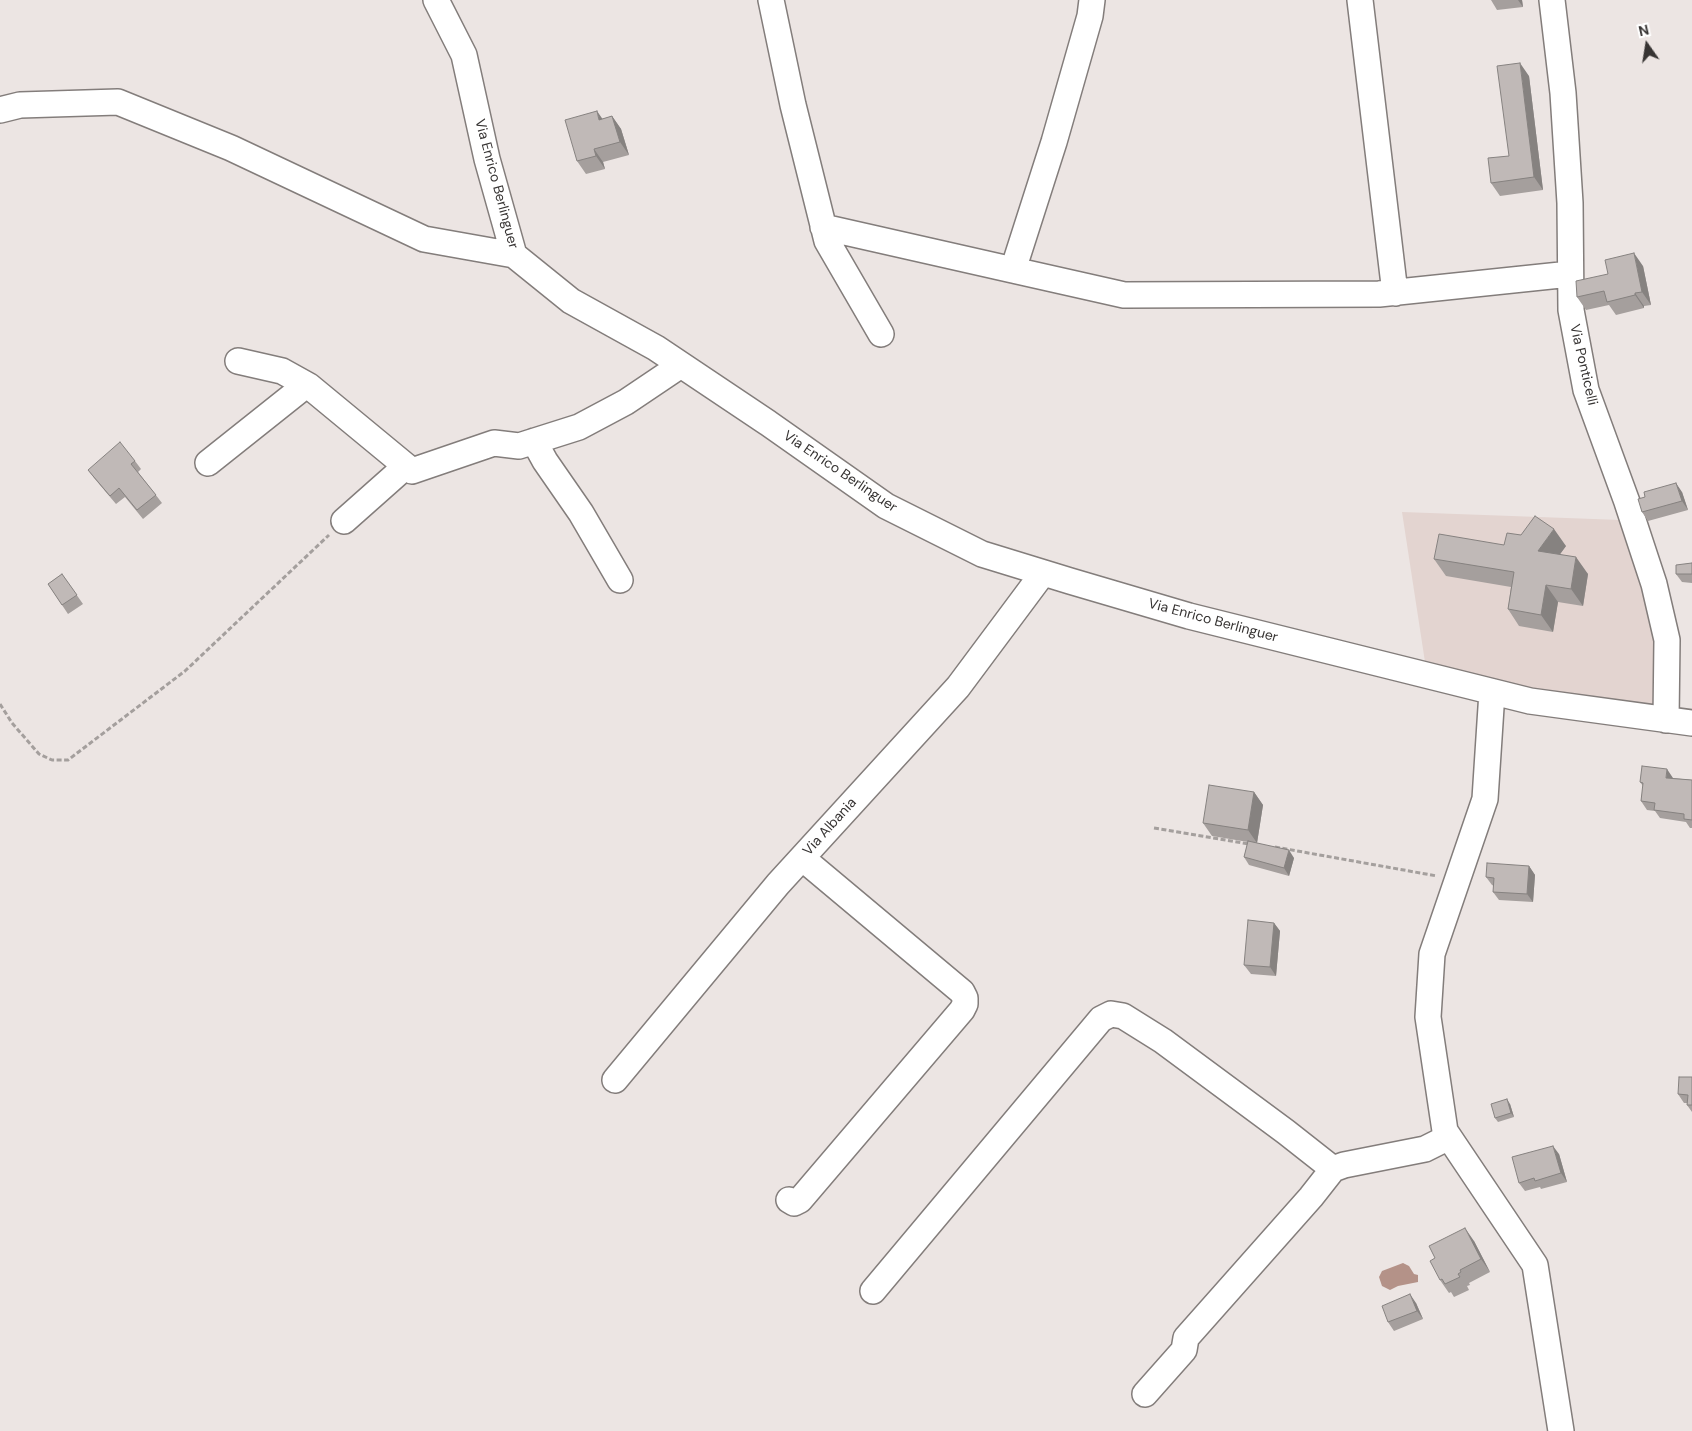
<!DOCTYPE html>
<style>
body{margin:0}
#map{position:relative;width:1692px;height:1431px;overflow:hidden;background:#ece5e3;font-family:"DM Sans",sans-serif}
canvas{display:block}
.north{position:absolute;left:1622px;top:20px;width:50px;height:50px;-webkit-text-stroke:4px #fff;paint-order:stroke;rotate:347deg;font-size:14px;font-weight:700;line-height:20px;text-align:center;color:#373433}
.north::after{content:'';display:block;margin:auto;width:18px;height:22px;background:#373433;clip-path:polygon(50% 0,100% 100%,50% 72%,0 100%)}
</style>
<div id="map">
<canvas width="1692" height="1431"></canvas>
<div class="north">N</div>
</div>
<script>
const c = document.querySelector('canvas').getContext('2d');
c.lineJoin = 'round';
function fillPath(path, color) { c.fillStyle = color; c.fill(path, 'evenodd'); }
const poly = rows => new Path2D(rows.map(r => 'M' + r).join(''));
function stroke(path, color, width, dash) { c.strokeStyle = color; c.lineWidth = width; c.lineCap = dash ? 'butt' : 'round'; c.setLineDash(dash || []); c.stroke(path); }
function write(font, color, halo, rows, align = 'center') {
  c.font = font + ' "DM Sans",sans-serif'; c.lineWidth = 4; c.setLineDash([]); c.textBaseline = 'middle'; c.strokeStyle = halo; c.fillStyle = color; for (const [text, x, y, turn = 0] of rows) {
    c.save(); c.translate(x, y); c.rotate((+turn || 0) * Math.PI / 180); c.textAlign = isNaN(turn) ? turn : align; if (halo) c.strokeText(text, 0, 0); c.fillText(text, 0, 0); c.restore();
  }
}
const built = poly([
 [1402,512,1621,520,1654,584,1666,720,1427,675]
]);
const water = poly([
 [1403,1263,1409,1266,1414,1274,1418,1275,1418,1282,1398,1286,1390,1290,1382,1286,1379,1277,1382,1271]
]);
const path = poly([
 [0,704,12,723,39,754,52,760,68,760,185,671,329,535],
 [1154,828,1249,844],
 [1275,847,1437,876]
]);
const minor = poly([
 [436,0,464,55,487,159,514,255,571,301,656,348,768,423,886,506,982,554,1070,581,1189,616,1530,701,1692,723],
 [771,0,793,105,827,241,881,334],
 [1092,0,1090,16,1054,142,1013,270,1124,295,1379,294,1570,274],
 [1360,0,1395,293],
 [1552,0,1563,93,1570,203,1571,310,1586,390,1627,502,1654,584,1667,640,1666,720],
 [0,110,20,105,118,102,231,148,424,239,514,255],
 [823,227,1013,270],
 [238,361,282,371,309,386,412,471,494,443,519,446,579,427,626,402,681,365],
 [534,441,545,461,581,513,620,580],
 [208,463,306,385],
 [344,521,406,466],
 [1492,692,1485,799,1432,954,1428,1017,1445,1131,1535,1265,1561,1431],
 [615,1080,778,884,958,687,1043,573],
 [789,1200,794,1203,800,1200,962,1010,965,1004,965,998,962,992,802,858],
 [873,1291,1101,1019,1111,1014,1123,1016,1163,1041,1286,1132,1333,1169],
 [1145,1394,1184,1350,1186,1338,1311,1197,1333,1169,1344,1165,1425,1149,1449,1137]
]);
const wall = poly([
 [1491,0,1522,0,1523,7,1497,10],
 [1529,76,1543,190,1500,196,1491,183,1509,156],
 [612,116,621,129,629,155,603,162,605,169,586,174,577,161,602,119],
 [1643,266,1651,305,1644,306,1644,308,1616,315,1609,305,1586,310,1577,297],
 [135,461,141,469,138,472,162,503,143,519,125,497,116,504,94,478,88,470],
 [1682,492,1688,510,1648,521,1642,512],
 [1521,535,1566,546,1560,554,1588,574,1583,606,1558,602,1553,632,1519,626,1508,609,1511,587,1446,576,1434,559,1504,545],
 [1692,563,1692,583,1682,582,1676,574],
 [62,574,83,604,68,614,48,584],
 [1673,778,1692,780,1692,828,1690,828,1686,822,1660,818,1655,811,1647,810,1641,801,1643,786,1640,782],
 [1254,792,1263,805,1257,843,1294,858,1289,876,1249,865,1244,857,1248,842,1212,836,1203,823],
 [1529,866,1535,875,1533,902,1499,900,1493,892,1494,886,1492,885,1486,877],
 [1274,923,1280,931,1276,976,1251,974,1244,965],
 [1692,1077,1692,1112,1687,1105,1687,1103,1684,1103,1678,1094],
 [1510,1104,1514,1117,1498,1122,1495,1118],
 [1559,1154,1567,1182,1541,1189,1540,1187,1525,1191,1519,1183],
 [1474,1241,1490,1272,1469,1283,1470,1285,1467,1286,1469,1290,1454,1297,1451,1292,1449,1293,1440,1280],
 [1416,1303,1423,1319,1394,1331,1388,1322]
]);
const shadedWall = poly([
 [1518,0,1522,0,1523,7],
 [1520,63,1529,76,1543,190,1534,177],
 [597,111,606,124,599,120],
 [612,116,621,129,629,155,620,142],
 [594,149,603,162,605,169,596,156],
 [1634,253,1643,266,1651,305,1642,292],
 [1635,293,1644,306,1644,308,1635,295],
 [1676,483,1682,492,1688,510,1682,501],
 [1554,529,1566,546,1550,568,1538,551],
 [1576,557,1588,574,1583,606,1571,589],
 [1546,585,1558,602,1553,632,1541,615],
 [1667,769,1673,778,1666,778],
 [1254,792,1263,805,1257,843,1248,830],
 [1289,850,1294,858,1289,876,1284,868],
 [1529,866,1535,875,1533,902,1527,894],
 [1274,923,1280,931,1276,976,1270,967],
 [1507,1099,1510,1104,1514,1117,1511,1113],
 [1553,1146,1559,1154,1567,1182,1561,1173],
 [1465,1228,1474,1241,1490,1272,1481,1259],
 [1410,1294,1416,1303,1423,1319,1417,1311]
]);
const building = poly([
 [1520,63,1534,177,1491,183,1488,158,1509,156,1497,66,1520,63],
 [597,111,599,120,612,116,620,142,594,149,596,156,577,161,565,120,597,111],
 [1634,253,1642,292,1635,293,1635,295,1607,302,1604,291,1577,297,1576,281,1608,274,1605,260,1634,253],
 [120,442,135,461,131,464,156,495,137,510,119,488,110,496,88,470,120,442],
 [1676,483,1682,501,1642,512,1638,499,1645,497,1644,492,1676,483],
 [1535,516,1554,529,1538,551,1576,557,1571,589,1546,585,1541,615,1508,609,1514,572,1434,559,1439,534,1504,545,1507,533,1521,535,1535,516],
 [1692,563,1692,574,1676,574,1676,565,1692,563],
 [62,574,77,595,62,605,48,584,62,574],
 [1642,766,1667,769,1666,778,1692,780,1692,820,1684,819,1684,814,1654,810,1655,803,1641,801,1643,783,1640,782,1642,766],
 [1209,785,1254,792,1248,830,1203,823,1209,785],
 [1248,841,1289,850,1284,868,1244,857,1248,841],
 [1487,863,1529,866,1527,894,1493,892,1494,878,1486,877,1487,863],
 [1248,920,1274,923,1270,967,1244,965,1248,920],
 [1679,1077,1692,1077,1692,1105,1687,1105,1688,1095,1678,1094,1679,1077],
 [1507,1099,1511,1113,1495,1118,1491,1104,1507,1099],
 [1553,1146,1561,1173,1535,1181,1534,1178,1519,1183,1512,1157,1553,1146],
 [1465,1228,1481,1259,1460,1270,1461,1272,1458,1274,1460,1277,1445,1284,1442,1279,1440,1280,1430,1261,1435,1258,1429,1246,1465,1228],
 [1410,1294,1417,1311,1388,1322,1382,1306,1410,1294]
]);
const streetNames = [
 ["Via Enrico Berlinguer",496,184,75],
 ["Via Ponticelli",1583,365,77],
 ["Via Enrico Berlinguer",840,472,34],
 ["Via Enrico Berlinguer",1213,621,15],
 ["Via Albania",830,827,-48]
];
fillPath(built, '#e3d4d0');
fillPath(water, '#b49288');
stroke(minor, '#837d7b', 28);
stroke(path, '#a49f9d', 3, [5, 2.5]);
stroke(minor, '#fff', 25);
fillPath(wall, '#a59f9d');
fillPath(shadedWall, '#868280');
fillPath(building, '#c0b9b7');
stroke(building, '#868280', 1);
write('14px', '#373433', '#fff', streetNames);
</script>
